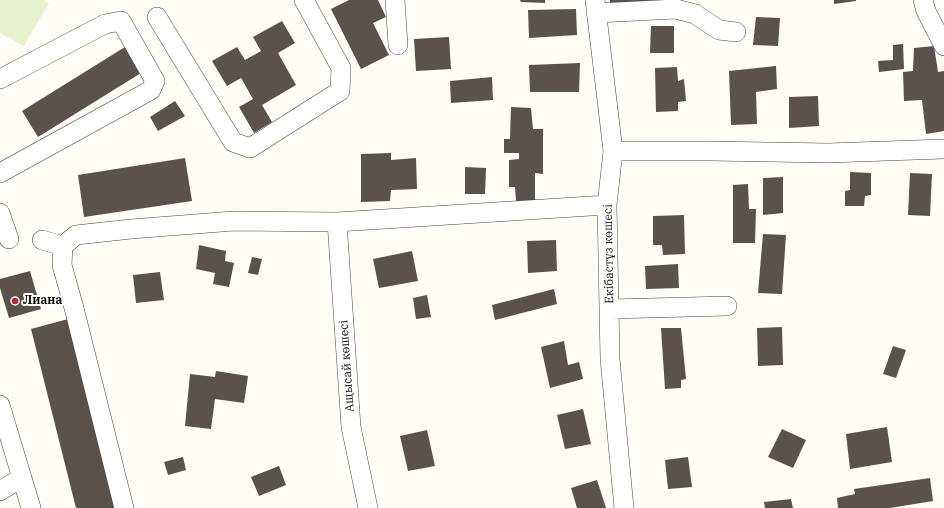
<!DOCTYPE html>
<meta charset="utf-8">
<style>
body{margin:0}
canvas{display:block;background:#fffdf5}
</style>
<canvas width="944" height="508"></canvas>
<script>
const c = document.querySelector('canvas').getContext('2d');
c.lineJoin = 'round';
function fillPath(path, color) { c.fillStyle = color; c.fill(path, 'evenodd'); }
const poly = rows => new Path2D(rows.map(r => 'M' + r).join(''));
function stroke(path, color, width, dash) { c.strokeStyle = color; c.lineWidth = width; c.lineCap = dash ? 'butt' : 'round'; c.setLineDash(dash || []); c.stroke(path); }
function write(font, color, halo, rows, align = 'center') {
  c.font = font + ' "IBM Plex Serif",serif'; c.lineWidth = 4; c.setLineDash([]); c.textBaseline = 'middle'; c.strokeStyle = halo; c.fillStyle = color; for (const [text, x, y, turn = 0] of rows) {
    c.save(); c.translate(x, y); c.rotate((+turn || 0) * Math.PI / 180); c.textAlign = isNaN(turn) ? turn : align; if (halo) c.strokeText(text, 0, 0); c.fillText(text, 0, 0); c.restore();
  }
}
const pitch = poly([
 [0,0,44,0,49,3,24,46,0,33]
]);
const building = poly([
 [349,0,378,0,386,17,373,23,389,55,361,69,331,9],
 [520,0,545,0,545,3,521,2],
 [610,0,676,0,610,4],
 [834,0,856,0,856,1,834,4],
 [576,9,577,35,529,38,528,10],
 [756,17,780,18,778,46,753,45],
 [282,21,295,43,278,53,296,85,262,105,272,122,254,133,239,107,253,99,241,78,227,86,212,61,237,47,245,60,261,51,253,37],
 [651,26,674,26,674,53,650,53],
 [449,37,451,69,416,71,414,39],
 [903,44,904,69,879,72,878,61,893,60,893,45],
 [934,46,938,72,944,71,944,131,926,134,922,100,904,101,903,72,913,71,914,48],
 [125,47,141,73,38,137,22,111],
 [580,63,579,92,530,92,529,65],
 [776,66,777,89,756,92,757,124,731,125,729,71],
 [677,67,678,81,684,79,686,101,678,102,678,111,656,112,655,68],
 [492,77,493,100,451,103,450,81],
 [818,96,819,126,789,128,789,97],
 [175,101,185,116,158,131,150,117],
 [511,107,531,108,533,129,543,129,543,174,535,173,535,202,516,201,515,187,509,187,509,160,519,159,519,153,504,153,504,139,510,139],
 [391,153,391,160,416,158,417,189,391,190,390,201,361,202,361,154],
 [185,158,192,201,84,217,78,175],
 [465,167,486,168,485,194,465,194],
 [850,172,871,173,871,195,865,196,864,206,845,206,845,191,850,190],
 [910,173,932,174,930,216,908,215],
 [783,177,783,213,763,215,763,178],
 [748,184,749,209,756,209,755,243,733,243,733,185],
 [684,215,685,254,663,255,662,245,653,245,653,216],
 [763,234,786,235,782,294,758,293],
 [556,240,557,271,528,273,527,241],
 [199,245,226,251,225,261,234,263,229,287,213,284,215,273,196,269],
 [412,251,418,281,379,288,373,259],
 [252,257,262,259,258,275,248,273],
 [678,264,679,288,646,289,645,266],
 [30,271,41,309,9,318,0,288,0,279],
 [160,272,164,300,136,303,133,275],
 [554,289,557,304,495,320,492,305],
 [427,295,431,317,416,319,413,298],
 [68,319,116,508,76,508,31,329],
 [782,327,783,365,758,366,757,328],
 [661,328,681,328,686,379,681,380,681,388,665,389],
 [564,341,568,365,579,362,583,379,550,388,541,347],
 [893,346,906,350,896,378,883,374],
 [216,371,248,376,244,403,215,399,211,429,185,426,190,374,215,377],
 [583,409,591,444,565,449,557,415],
 [887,427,892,462,850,469,846,434],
 [782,429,806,440,793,468,768,457],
 [427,430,435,466,408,471,400,436],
 [183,457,186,470,168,475,164,462],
 [688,457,692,487,668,489,665,460],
 [279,466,286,485,259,496,251,477],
 [930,478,933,501,890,508,838,508,837,498,855,494,854,489],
 [597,480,606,508,577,508,571,488],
 [791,499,793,508,765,508,764,502]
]);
const minor = poly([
 [395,0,398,45],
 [595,0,613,151,607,205,610,359,624,508],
 [923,0,926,11,944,46],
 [596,13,676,9,695,14,719,30,736,32],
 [157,17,233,142,250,148,340,91,341,68,304,0],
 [0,79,105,24,121,21,155,81,151,90,0,173],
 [613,151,711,151,828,153,944,149],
 [0,213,9,239],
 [337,222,351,427,368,508],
 [42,240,63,246,76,235,131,229,234,221,337,222,607,205],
 [63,246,62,265,74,308,124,508],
 [610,309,727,306],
 [0,405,31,508],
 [0,491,21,478]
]);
const markers = [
 [15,301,4,"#c4262e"]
];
const streetNames = [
 ["Екібастұз көшесі",609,254,-91],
 ["Ащысай көшесі",347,366,-94]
];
const poiNames = [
 ["Лиана",23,301]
];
fillPath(pitch, '#e6f2cf');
fillPath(building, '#5a524d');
stroke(minor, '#444', 20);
stroke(minor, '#fff', 19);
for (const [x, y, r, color] of markers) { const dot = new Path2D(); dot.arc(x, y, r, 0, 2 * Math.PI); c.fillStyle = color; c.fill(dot); stroke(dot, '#fff', 1.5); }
write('12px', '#111', '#fff', streetNames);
write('bold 12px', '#111', '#fff', poiNames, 'left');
</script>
